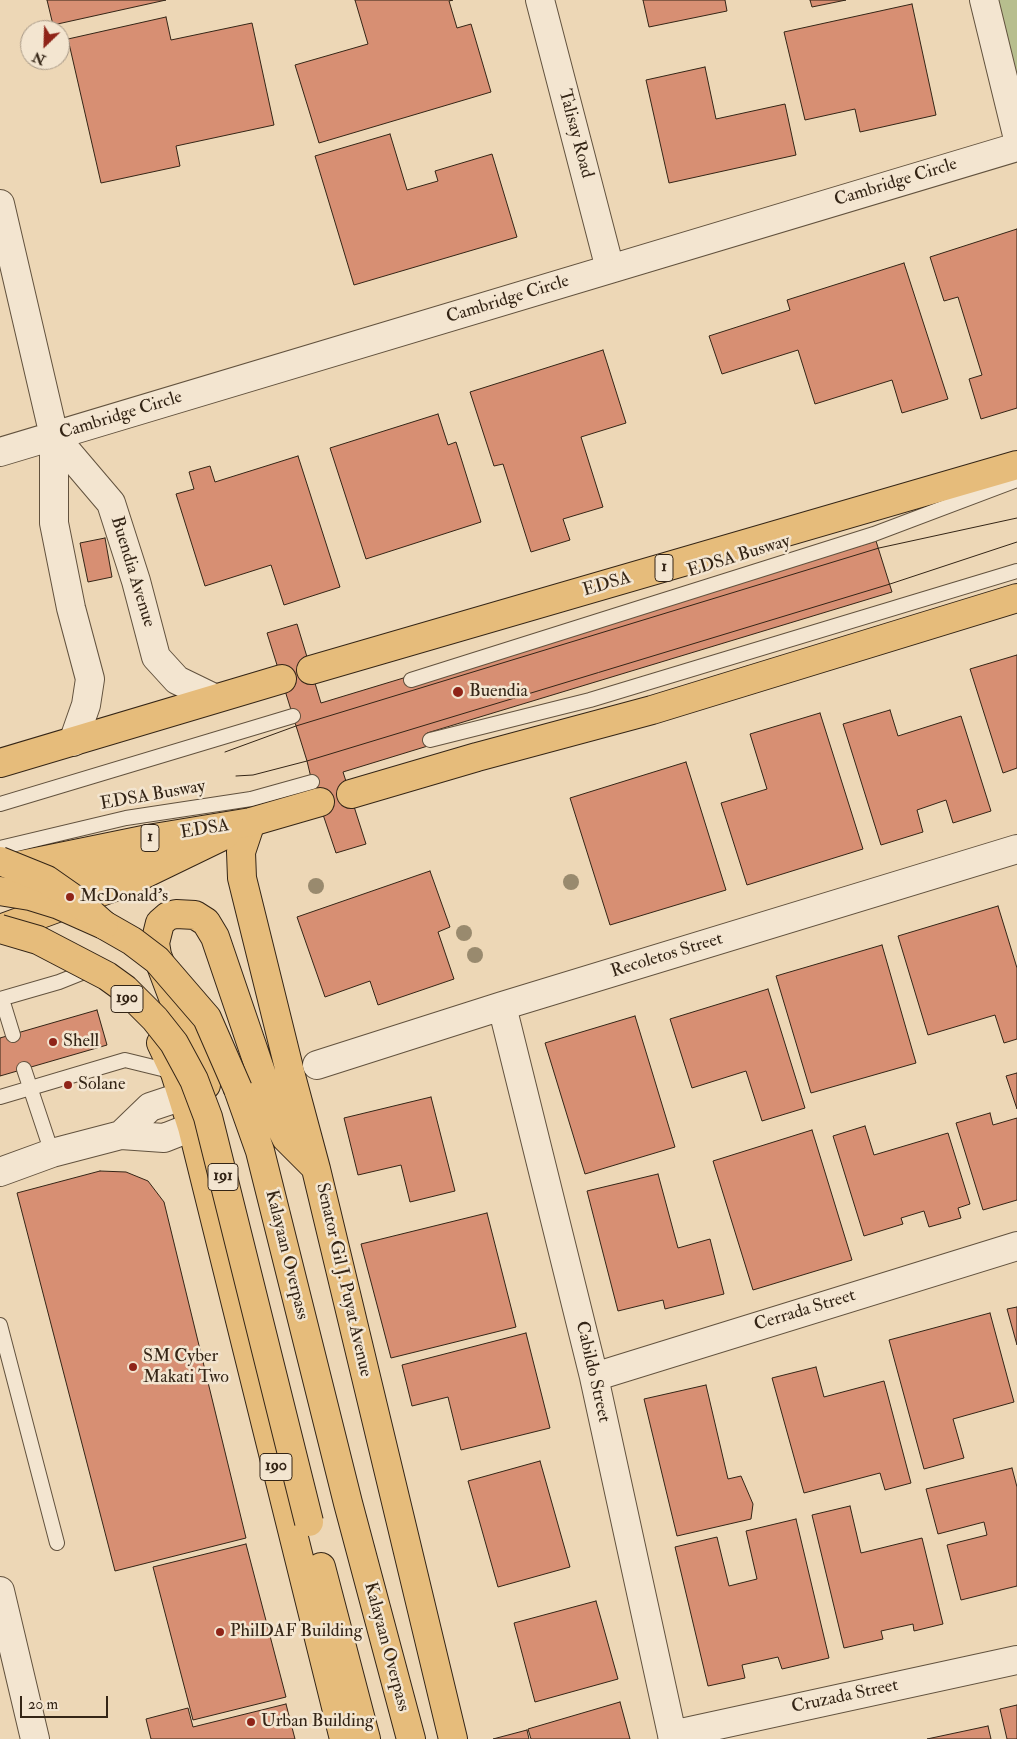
<!DOCTYPE html>
<style>
body{margin:0}
#map{position:relative;width:1017px;height:1739px;overflow:hidden;background:#edd7b6;font-family:"IM FELL Double Pica",serif}
canvas{display:block}
.north{position:absolute;left:20px;top:20px;width:50px;height:50px;box-sizing:border-box;background:#f3e5d0;border:1px solid #a79886;border-radius:50%;rotate:204deg;font-size:14px;font-weight:700;line-height:20px;text-align:center;color:#342516}
.north::after{content:'';display:block;margin:auto;width:18px;height:22px;background:#8f2418;clip-path:polygon(50% 0,100% 100%,50% 72%,0 100%)}
.scale{position:absolute;left:20px;top:1696px;width:88px;height:22px;box-sizing:border-box;border:2px solid #342516;border-top:0;padding-left:6px;font-size:15px;line-height:18px;white-space:nowrap;color:#342516;-webkit-text-stroke:4px #f3e5d0;paint-order:stroke}
</style>
<div id="map">
<canvas width="1017" height="1739"></canvas>
<div class="north">N</div>
<div class="scale">20 m</div>
</div>
<script>
const c = document.querySelector('canvas').getContext('2d');
c.lineJoin = 'round';
function fillPath(path, color) { c.fillStyle = color; c.fill(path, 'evenodd'); }
const poly = rows => new Path2D(rows.map(r => 'M' + r).join(''));
function stroke(path, color, width, dash) { c.strokeStyle = color; c.lineWidth = width; c.lineCap = dash ? 'butt' : 'round'; c.setLineDash(dash || []); c.stroke(path); }
function write(font, color, halo, rows, align = 'center') {
  c.font = font + ' "IM FELL Double Pica",serif'; c.lineWidth = 5; c.setLineDash([]); c.textBaseline = 'middle'; c.strokeStyle = halo; c.fillStyle = color; for (const [text, x, y, turn = 0] of rows) {
    c.save(); c.translate(x, y); c.rotate((+turn || 0) * Math.PI / 180); c.textAlign = isNaN(turn) ? turn : align; if (halo) c.strokeText(text, 0, 0); c.fillText(text, 0, 0); c.restore();
  }
}
const green = poly([
 [995,0,1017,0,1017,83]
]);
const building = poly([
 [47,0,166,0,53,25,47,0],
 [355,0,453,0,449,1,457,28,471,24,491,92,319,143,295,65,368,44,355,0],
 [643,0,725,0,727,11,649,27,643,0],
 [810,0,846,0,812,7,810,0],
 [912,4,936,115,860,132,855,109,805,120,784,32,912,4],
 [166,17,171,40,252,23,274,125,176,146,180,166,101,183,68,39,166,17],
 [705,67,716,119,785,104,796,155,669,183,646,80,705,67],
 [390,134,407,190,438,181,435,171,492,154,517,237,354,285,315,156,390,134],
 [1017,229,1017,408,981,419,969,379,982,375,958,297,944,301,930,257,1017,229],
 [904,263,948,399,902,413,892,380,815,404,798,350,722,374,709,336,790,310,787,300,904,263],
 [603,350,626,423,581,437,603,507,563,519,570,540,531,552,503,464,494,466,470,392,603,350],
 [438,414,448,445,456,442,481,522,366,559,330,448,438,414],
 [298,456,340,587,284,605,271,565,205,586,176,494,194,489,189,472,210,466,215,482,298,456],
 [105,538,112,577,88,582,80,543,105,538],
 [876,541,892,592,427,733,431,745,343,772,366,844,336,853,312,782,307,761,267,633,297,624,321,703,410,676,412,682,876,541],
 [1017,655,1017,768,1003,773,970,669,1017,655],
 [890,710,898,736,961,716,991,811,953,823,946,800,917,810,923,832,881,845,843,724,890,710],
 [820,713,863,849,747,885,721,803,767,789,750,734,820,713],
 [686,762,726,890,610,925,570,798,686,762],
 [430,871,450,927,438,932,454,979,378,1005,370,981,325,997,297,917,430,871],
 [998,906,1017,968,1017,1039,1004,1043,995,1015,928,1035,898,936,998,906],
 [882,945,916,1063,811,1093,776,976,882,945],
 [768,989,805,1108,762,1121,746,1071,692,1088,670,1019,768,989],
 [97,1010,107,1045,0,1076,0,1038,97,1010],
 [635,1016,675,1147,585,1174,545,1043,635,1016],
 [1017,1073,1017,1109,1006,1076,1017,1073],
 [431,1097,455,1191,410,1202,401,1165,358,1175,344,1118,431,1097],
 [990,1113,993,1125,1017,1118,1017,1200,983,1210,956,1123,990,1113],
 [865,1126,874,1155,948,1133,970,1204,958,1208,961,1218,929,1227,924,1211,901,1218,903,1224,864,1236,833,1136,865,1126],
 [812,1130,852,1260,753,1290,713,1161,812,1130],
 [100,1171,126,1172,148,1181,164,1202,246,1538,115,1571,17,1193,100,1171],
 [658,1174,678,1248,710,1239,724,1294,665,1309,663,1300,618,1311,587,1191,658,1174],
 [487,1213,516,1327,391,1358,361,1244,487,1213],
 [1017,1307,1017,1345,1007,1309,1017,1307],
 [990,1313,1014,1402,953,1419,964,1458,924,1469,889,1340,990,1313],
 [526,1333,550,1428,461,1450,448,1397,412,1406,402,1365,526,1333],
 [816,1367,824,1397,884,1381,911,1483,885,1490,880,1473,804,1493,772,1378,816,1367],
 [706,1385,728,1479,741,1476,753,1504,751,1519,677,1536,644,1399,706,1385],
 [540,1461,570,1567,498,1587,468,1481,540,1461],
 [1012,1468,1017,1487,1017,1586,961,1600,947,1545,987,1535,984,1522,938,1534,926,1489,1012,1468],
 [850,1506,861,1553,922,1538,943,1624,914,1631,913,1624,881,1631,883,1639,844,1648,812,1515,850,1506],
 [796,1519,829,1658,782,1669,778,1657,742,1665,745,1678,708,1686,675,1547,717,1537,729,1586,757,1579,746,1531,796,1519],
 [246,1544,286,1697,193,1720,153,1567,246,1544],
 [596,1601,618,1679,535,1702,514,1623,596,1601],
 [620,1702,630,1739,531,1739,528,1729,620,1702],
 [286,1704,295,1739,151,1739,146,1719,188,1708,193,1727,286,1704],
 [1017,1705,1017,1739,1007,1739,1000,1709,1017,1705],
 [988,1726,991,1739,927,1739,988,1726],
 [527,1730,529,1739,493,1739,527,1730]
]);
const service = poly([
 [411,680,874,534,1017,480],
 [430,740,590,700,1017,571],
 [0,804,293,716],
 [0,848,126,818,251,799,312,782],
 [0,999,59,982,89,970],
 [2,999,13,1035],
 [24,1069,52,1153],
 [0,1097,125,1060,174,1072],
 [0,1325,57,1543]
]);
const minor = poly([
 [540,0,610,269],
 [984,0,1017,135],
 [0,204,54,436,54,523,71,608,90,679,86,705,73,742],
 [54,436,111,503,136,581,156,657,177,680,214,698],
 [0,452,1017,147],
 [502,1006,594,1377,673,1739],
 [317,1065,502,1006,1017,849],
 [121,1135,150,1107,183,1096],
 [0,1172,52,1153,121,1135,164,1138,192,1127],
 [594,1377,1017,1246],
 [0,1591,35,1739],
 [672,1735,1017,1660]
]);
const primary = poly([
 [251,822,241,852,242,878,290,1072,316,1169,453,1739],
 [161,1043,175,1073,192,1127,344,1739],
 [206,1085,157,955,155,943,160,923,168,916,176,914,195,915,206,922,215,937,278,1122,286,1138,315,1167],
 [238,1089,260,1151,348,1503,411,1739],
 [321,1567,366,1739]
]);
const trunk = poly([
 [311,670,1017,465],
 [0,763,282,679],
 [351,794,477,757,652,710,1017,598],
 [1,869,148,839,251,822,320,802],
 [36,891,154,853],
 [0,929,128,882,225,835]
]);
const tram = poly([
 [225,752,296,726,879,548,1017,518],
 [236,776,253,775,307,761,890,584,1017,542]
]);
const primaryBridge = poly([
 [0,891,30,896,59,905,104,925,132,941,157,960,207,1018,238,1089],
 [0,929,38,940,107,976,125,989,155,1019,174,1043,194,1080,208,1117,309,1522]
]);
const trunkBridge = poly([
 [0,861,47,880,77,901,104,925]
]);
const trees = [
 [571,882],
 [316,886],
 [464,933],
 [475,955]
];
const markers = [
 [458,692,6,"#8f2418"],
 [70,897,5,"#8f2418"],
 [53,1042,5,"#8f2418"],
 [68,1085,5,"#8f2418"],
 [133,1367,5,"#8f2418"],
 [220,1632,5,"#8f2418"],
 [251,1722,5,"#8f2418"]
];
const shields = [
 [664,568,18],
 [150,838,18],
 [127,999,32],
 [223,1177,30],
 [276,1467,32]
];
const shieldNames = [
 ["1",664,568],
 ["1",150,838],
 ["190",127,999],
 ["191",223,1177],
 ["190",276,1467]
];
const streetNames = [
 ["Talisay Road",575,134,75],
 ["Cambridge Circle",896,183,-17],
 ["Cambridge Circle",508,300,-17],
 ["Cambridge Circle",121,416,-17],
 ["EDSA Busway",739,557,-17],
 ["Buendia Avenue",132,572,73],
 ["EDSA",607,585,-16],
 ["EDSA Busway",153,796,-10],
 ["EDSA",205,830,-9],
 ["Recoletos Street",667,956,-17],
 ["Kalayaan Overpass",286,1255,76],
 ["Senator Gil J. Puyat Avenue",343,1280,77],
 ["Cerrada Street",805,1311,-17],
 ["Cabildo Street",592,1372,77],
 ["Kalayaan Overpass",386,1647,75],
 ["Cruzada Street",845,1697,-12]
];
const poiNames = [
 ["Buendia",469,692],
 ["McDonald's",80,897],
 ["Shell",63,1042],
 ["Solane",78,1085],
 ["SM Cyber",143,1357],
 ["Makati Two",143,1378],
 ["PhilDAF Building",230,1632],
 ["Urban Building",261,1722]
];
fillPath(green, '#b7be8e');
fillPath(building, '#d78f73');
stroke(building, '#342516', 1);
stroke(service, '#62523e', 16);
stroke(minor, '#62523e', 30);
stroke(primary, '#342516', 30);
stroke(trunk, '#342516', 30);
stroke(service, '#f3e5d0', 14);
stroke(minor, '#f3e5d0', 28);
stroke(primary, '#e6bc7b', 28);
stroke(trunk, '#e6bc7b', 28);
stroke(tram, '#342516', 1);
stroke(primaryBridge, '#342516', 30, []);
stroke(trunkBridge, '#342516', 30, []);
stroke(primaryBridge, '#e6bc7b', 28);
stroke(trunkBridge, '#e6bc7b', 28);
c.fillStyle = '#998a6e';
for (const [x, y] of trees) { c.beginPath(); c.arc(x, y, 8, 0, 2 * Math.PI); c.fill(); }
for (const [x, y, r, color] of markers) { const dot = new Path2D(); dot.arc(x, y, r, 0, 2 * Math.PI); c.fillStyle = color; c.fill(dot); stroke(dot, '#f3e5d0', 2); }
for (const [x, y, w] of shields) { const box = new Path2D(); box.roundRect(x - w / 2, y - 13.5, w, 27, 4); c.fillStyle = '#f3e5d0'; c.fill(box); stroke(box, '#342516', 1); }
write('bold 16px', '#342516', null, shieldNames);
write('18px', '#342516', '#f3e5d0', streetNames);
write('18px', '#342516', '#f3e5d0', poiNames, 'left');
</script>
